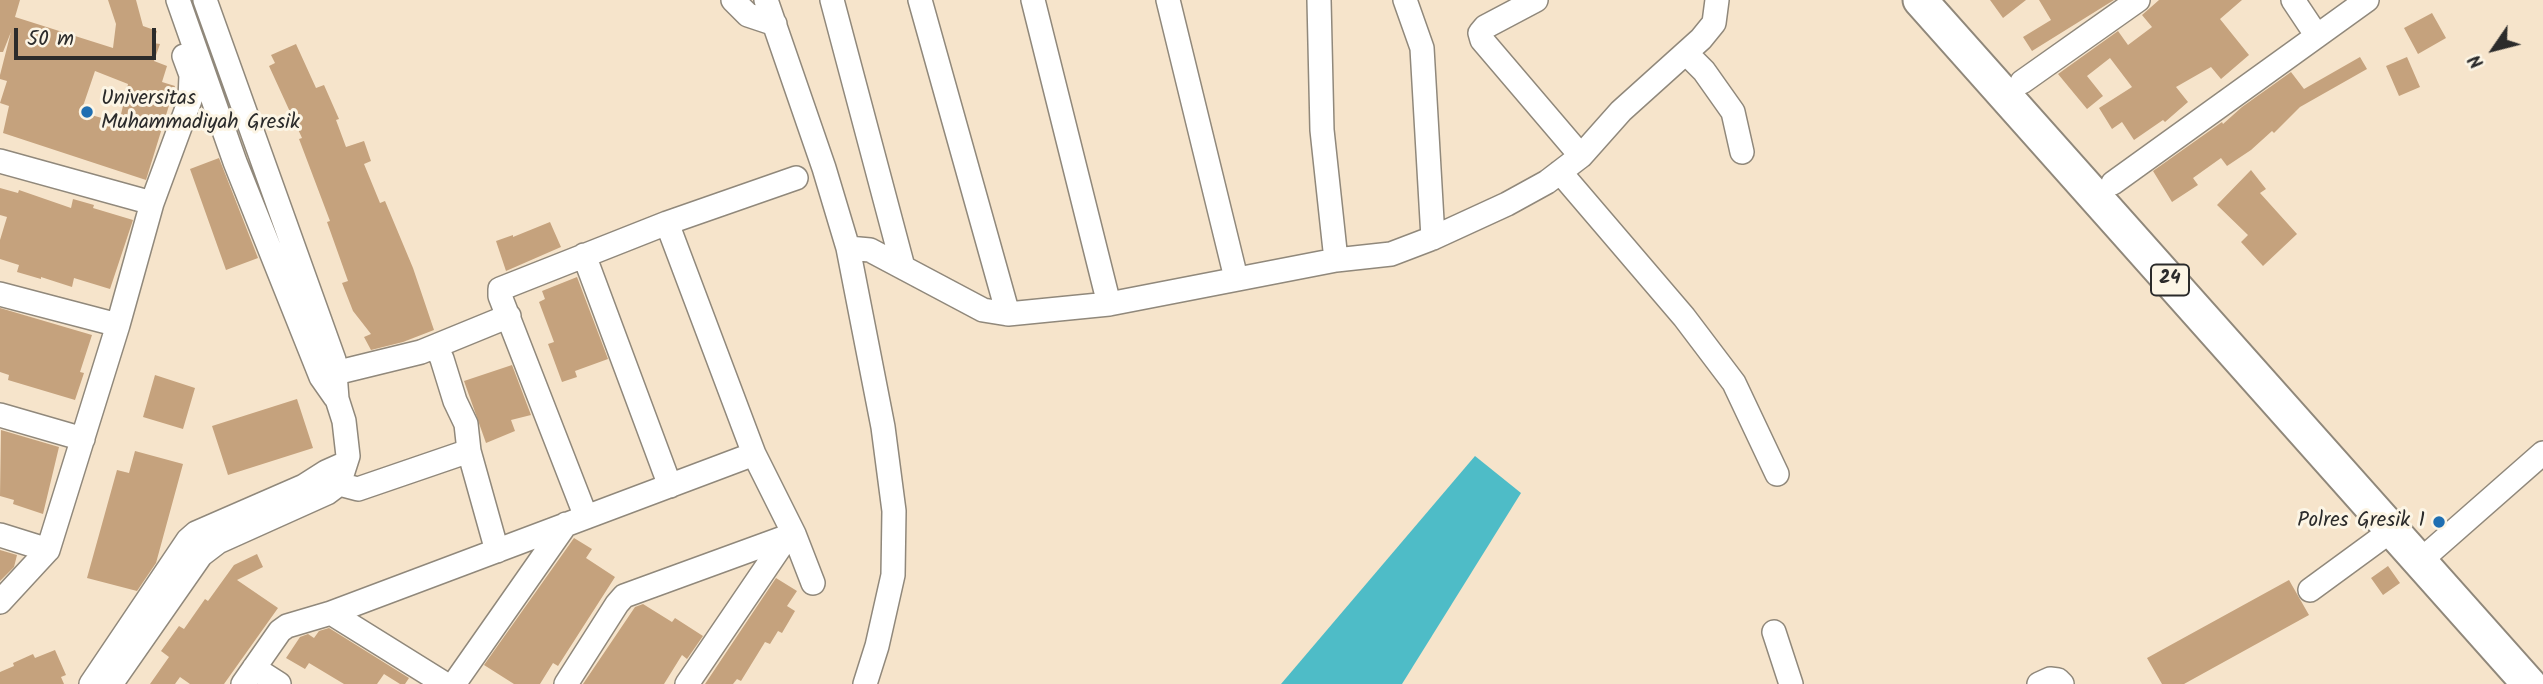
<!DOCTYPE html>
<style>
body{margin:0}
#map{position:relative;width:2543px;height:684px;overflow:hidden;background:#f6e4cb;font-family:Kalam,sans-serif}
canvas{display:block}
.north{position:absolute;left:2459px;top:14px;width:70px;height:70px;-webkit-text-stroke:5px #fcf5e5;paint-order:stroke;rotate:235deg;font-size:19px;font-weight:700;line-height:28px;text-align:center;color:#2b2b2b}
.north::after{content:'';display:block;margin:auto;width:24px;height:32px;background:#2b2b2b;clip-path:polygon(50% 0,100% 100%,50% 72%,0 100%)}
.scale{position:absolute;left:14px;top:28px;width:142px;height:32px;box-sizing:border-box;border:4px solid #2b2b2b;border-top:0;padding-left:9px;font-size:21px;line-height:24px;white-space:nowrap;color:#2b2b2b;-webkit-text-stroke:5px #fcf5e5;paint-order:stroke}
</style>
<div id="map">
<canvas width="2543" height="684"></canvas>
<div class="north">N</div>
<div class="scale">50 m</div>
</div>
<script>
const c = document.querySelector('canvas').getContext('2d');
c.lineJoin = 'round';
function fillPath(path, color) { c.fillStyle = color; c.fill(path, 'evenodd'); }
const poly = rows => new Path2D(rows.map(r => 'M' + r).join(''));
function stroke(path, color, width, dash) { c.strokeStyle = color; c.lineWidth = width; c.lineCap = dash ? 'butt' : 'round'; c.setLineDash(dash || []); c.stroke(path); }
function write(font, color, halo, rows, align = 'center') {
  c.font = font + ' Kalam,sans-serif'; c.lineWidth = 6; c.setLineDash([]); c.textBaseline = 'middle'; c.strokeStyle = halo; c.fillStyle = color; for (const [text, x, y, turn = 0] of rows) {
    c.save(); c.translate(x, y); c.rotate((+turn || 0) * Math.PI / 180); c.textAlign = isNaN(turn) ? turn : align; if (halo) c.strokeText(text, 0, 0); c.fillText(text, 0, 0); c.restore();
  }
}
const water = poly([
 [1475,456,1521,493,1402,684,1281,684]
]);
const building = poly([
 [0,0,20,0,15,17,113,48,116,24,108,0,136,0,143,26,157,31,153,43,160,44,154,61,167,66,162,82,175,86,146,180,3,133,9,106,0,103,7,81,0,79,0,75,11,32,3,52,0,52],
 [95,71,128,84,119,123,81,112],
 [1990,0,2026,0,2003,18],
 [2039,0,2114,0,2032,51,2023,37,2051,20],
 [2159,0,2242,0,2220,19,2249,55,2221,79,2211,67,2176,87,2188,102,2165,122,2163,120,2134,140,2122,122,2112,129,2099,108,2132,87,2110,58,2087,76,2103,96,2087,109,2058,74,2118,31,2128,45,2152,27,2142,15],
 [2432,13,2446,38,2418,54,2404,28],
 [296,44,316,88,324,85,339,119,336,120,346,147,364,141,371,161,364,164,380,203,385,201,413,268,434,330,403,342,371,350,364,337,371,334,353,311,342,283,348,281,327,222,330,221,299,139,302,138,269,66,275,63,271,55],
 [2360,57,2367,69,2300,107,2274,133,2272,131,2251,150,2227,166,2221,158,2193,178,2198,185,2172,202,2153,171,2222,122,2223,124,2242,107,2291,72,2304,89],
 [2407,57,2420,87,2399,96,2386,66],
 [219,158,258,258,226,270,190,169],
 [2251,170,2266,189,2260,193,2297,234,2263,266,2241,242,2248,235,2217,205],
 [0,188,18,193,19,190,71,208,73,199,94,205,93,208,133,220,110,289,74,278,72,287,41,277,41,279,17,272,19,265,0,259,0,240,7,217,0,215],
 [550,222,561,247,506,271,496,241,513,235,513,237],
 [577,277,608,359,575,371,577,377,562,382,548,344,554,342,539,302,545,299,542,291],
 [0,308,92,335,80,372,84,373,75,400,8,380,9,375,0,372],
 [512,365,531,415,511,420,515,431,486,443,464,381],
 [155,375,195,388,183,429,143,417],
 [297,399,313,448,228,475,212,426],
 [1,430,59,447,43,514,13,504,14,500,0,496],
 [135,451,183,464,156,563,137,591,87,578,117,470,129,473],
 [574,538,592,549,586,558,615,577,558,666,553,663,540,684,514,684,484,665],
 [0,550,17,555,14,567,0,581],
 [257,554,263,567,237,580,278,608,224,684,190,684,180,677,175,684,150,684,169,657,161,651,179,626,184,629,205,599,208,601,234,565],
 [2388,566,2400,583,2383,595,2371,578],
 [776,578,797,591,787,606,795,611,782,633,778,631,770,644,765,642,741,681,737,679,733,684,705,684],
 [2289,580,2309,615,2184,684,2162,684,2147,658],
 [643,604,672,622,675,618,703,636,687,659,682,655,664,684,583,684,635,607],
 [329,628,409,678,405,684,400,684,384,674,377,684,344,684,309,663,305,669,286,658,300,637,308,634,314,638,319,631],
 [55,650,66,675,61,677,64,684,0,684,0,672,14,666,13,663,33,654,35,658]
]);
const minor = poly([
 [178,0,235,162,321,377,335,397],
 [733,0,748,15,775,24],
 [766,0,824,168,848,248,883,427,894,511,893,575,877,646,865,684],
 [832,0,903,267],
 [920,0,1008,314],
 [1033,0,1109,304],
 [1168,0,1236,278],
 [1319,0,1322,130,1336,260],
 [1405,0,1422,48,1433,238],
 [1536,0,1485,27,1480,33,1482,40,1581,156],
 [2293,0,2317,36],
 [1686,53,1704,71,1733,112,1742,152],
 [2022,82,2138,0],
 [0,161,152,203,118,325,48,550,0,602],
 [1560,172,1684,317,1734,383,1777,474],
 [2113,183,2367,0],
 [152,203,190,100,191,75,184,56],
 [667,223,754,454,794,534,813,583],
 [848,248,870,250,983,310,1008,314,1109,304,1336,260,1391,254,1433,238,1507,204,1547,182,1581,156,1621,111,1701,39,1714,23,1717,0],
 [584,255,670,486],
 [0,294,118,325],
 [436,346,442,359,455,401,466,424,469,451,497,551],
 [323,376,421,352,509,316],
 [0,415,83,439],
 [329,474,339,484,358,489,469,451],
 [586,517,500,296,500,289,667,223,796,178],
 [0,535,48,550],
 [2420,561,2543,453],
 [2310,590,2392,530],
 [331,613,445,684],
 [1774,632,1791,684],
 [254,668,279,684],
 [91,684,188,540,196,533,304,486,326,472,344,464],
 [111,684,201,555,218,542,327,493,339,484,348,456,344,421,337,399,334,360,205,0],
 [243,684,280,631,287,626,331,613,754,454],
 [454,684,566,524],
 [566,684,617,604,624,596,794,534],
 [687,684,787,537],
 [2039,684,2050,679,2058,680,2062,684]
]);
const highway = poly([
 [1920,0,2529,684]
]);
const markers = [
 [87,112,7,"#1f6fb2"],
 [2439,522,7,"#1f6fb2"]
];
const shields = [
 [2170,280,38]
];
const shieldNames = [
 ["24",2170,280]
];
const poiNames = [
 ["Universitas",101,100],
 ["Muhammadiyah Gresik",101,124],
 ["Polres Gresik 1",2425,522,"right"]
];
fillPath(water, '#4ebcc7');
fillPath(building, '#c5a27d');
stroke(minor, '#90887b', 26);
stroke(highway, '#90887b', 37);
stroke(minor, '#fff', 23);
stroke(highway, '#fff', 33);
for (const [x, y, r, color] of markers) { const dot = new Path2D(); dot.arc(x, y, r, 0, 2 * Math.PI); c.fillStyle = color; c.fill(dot); stroke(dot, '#fcf5e5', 2.5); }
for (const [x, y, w] of shields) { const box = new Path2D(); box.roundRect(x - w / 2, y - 15.5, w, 31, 5); c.fillStyle = '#fcf5e5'; c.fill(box); stroke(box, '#2b2b2b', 2); }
write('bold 19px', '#2b2b2b', null, shieldNames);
write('21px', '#2b2b2b', '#fcf5e5', poiNames, 'left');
</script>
